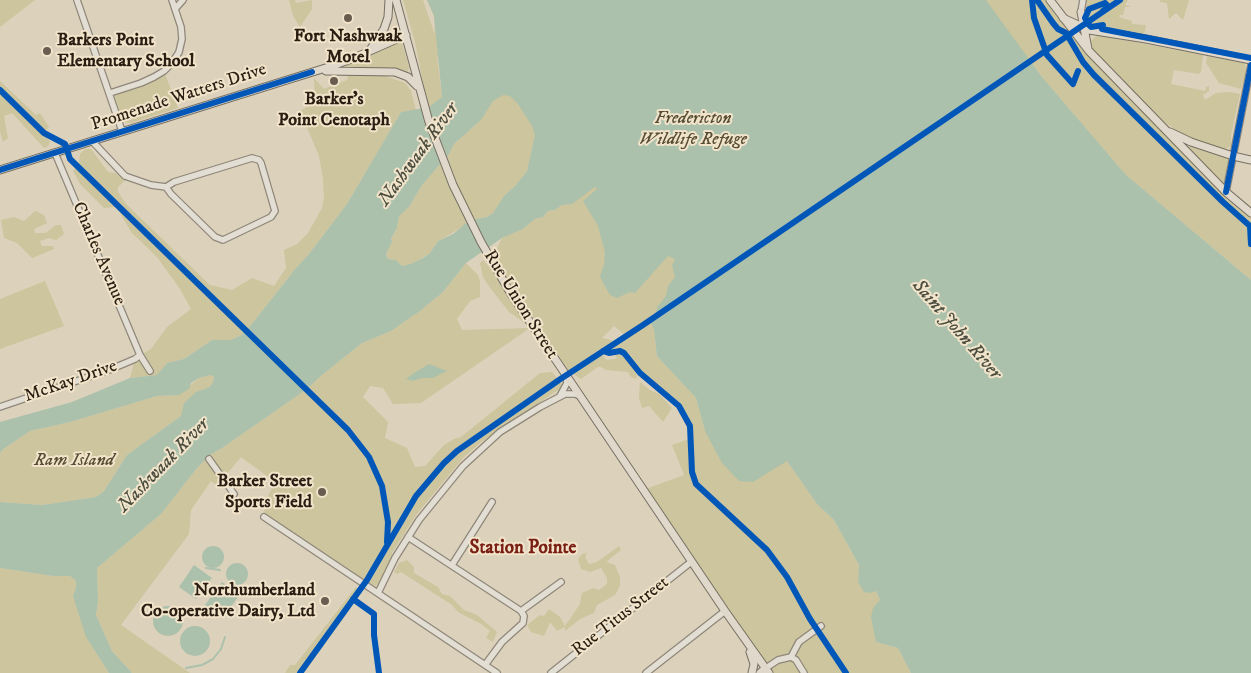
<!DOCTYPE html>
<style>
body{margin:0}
canvas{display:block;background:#dcd1bb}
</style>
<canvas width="1251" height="673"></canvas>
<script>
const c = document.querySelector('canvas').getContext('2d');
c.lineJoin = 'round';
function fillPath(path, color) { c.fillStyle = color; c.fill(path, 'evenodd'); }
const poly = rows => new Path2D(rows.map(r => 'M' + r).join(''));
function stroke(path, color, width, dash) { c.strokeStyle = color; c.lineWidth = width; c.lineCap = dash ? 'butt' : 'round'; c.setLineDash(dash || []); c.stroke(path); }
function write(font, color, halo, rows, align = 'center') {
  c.font = font + ' "IM FELL DW Pica",serif'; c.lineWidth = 4; c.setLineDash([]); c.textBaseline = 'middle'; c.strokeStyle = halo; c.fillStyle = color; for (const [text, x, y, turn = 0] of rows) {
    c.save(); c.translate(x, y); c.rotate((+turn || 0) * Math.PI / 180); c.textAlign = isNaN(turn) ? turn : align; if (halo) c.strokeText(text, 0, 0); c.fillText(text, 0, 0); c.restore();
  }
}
const green = poly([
 [0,0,35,0,0,27],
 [289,0,295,0,296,3,312,0,312,9,300,27,293,16],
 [403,0,423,0,435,35,434,16,427,0,1050,0,1061,16,1163,128,1233,156,1226,192,1251,213,1251,280,1126,175,1042,77,1030,60,706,280,651,323,654,330,657,356,696,398,705,431,787,461,817,504,834,520,859,565,858,582,864,591,876,591,880,600,873,608,876,642,898,648,911,673,769,673,643,490,684,475,672,445,692,438,690,426,684,413,672,399,635,369,637,377,635,379,630,376,628,372,606,370,601,367,598,367,581,379,572,373,601,354,607,360,614,359,617,358,615,355,619,353,620,350,614,350,612,347,644,326,642,324,625,335,614,326,602,338,611,340,613,342,569,371,499,266,497,248,502,238,523,229,535,219,543,217,548,211,555,210,562,205,572,204,535,136,527,171,516,185,504,196,493,213,487,217,477,219,438,241,430,253,411,265,402,266,396,260,388,259,386,254,392,242,391,240,397,228,399,216,409,207,422,185,449,154,454,144,481,120,437,56,442,97,429,107,424,87,415,42],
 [1087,0,1117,0,1086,21],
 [1122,0,1128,0,1125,5,1130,6,1130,7,1125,7,1123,15,1120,15,1119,17,1132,21,1132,24,1146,25,1144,35,1103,27,1103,25,1091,27,1089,25],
 [1160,0,1189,0,1183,20,1176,13,1169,19,1167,3,1160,2],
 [1097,35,1203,55,1201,72,1200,72,1199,74,1174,70,1171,84,1205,91,1206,87,1209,86,1209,91,1203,95,1205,100,1216,93,1230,92,1240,94,1231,135,1231,146,1225,149,1191,138,1180,133,1157,117,1097,55,1091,47,1090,42],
 [398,42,401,42,403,45,409,68,408,72,344,68,345,66],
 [1207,56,1245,63,1246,72,1241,89,1219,83,1206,63],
 [165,74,178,108,131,123,124,122,115,99,115,95,152,82],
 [348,76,385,76,405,83,411,91,416,110,401,112,347,204,309,254,296,268,247,330,240,336,230,340,212,340,184,359,167,363,157,375,130,378,135,359,140,355,151,349,167,327,191,309,180,289,157,257,131,232,119,211,115,207,104,208,80,184,73,171,79,163,80,154,85,149,91,149,108,172,115,173,126,180,118,187,118,192,126,204,210,285,232,290,252,278,274,286,286,268,284,250,297,244,308,233,322,208,324,197,323,179,319,156,300,111,315,102,314,78,324,89,347,80],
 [0,81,36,115,40,113,49,127,44,133,50,142,48,146,44,148,12,113,4,116,8,138,3,142,0,131],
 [35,211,44,215,47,223,34,229,35,233,46,233,56,225,61,225,64,234,56,240,49,238,40,241,42,246,53,246,54,249,32,258,17,243,4,238,1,220,14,217,24,221],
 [483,260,490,267,525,323,509,312,488,285,483,277,480,263],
 [466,263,478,275,480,282,480,297,470,301,457,319,462,330,530,328,421,403,393,404,383,388,370,386,363,397,388,422,385,438,407,448,415,467,425,466,444,445,454,439,461,437,540,373,552,372,562,384,561,388,480,443,463,458,416,515,392,553,393,557,378,584,375,586,364,582,264,513,267,498,275,482,241,457,217,486,211,481,191,510,189,534,121,625,190,673,132,673,112,651,96,615,98,602,97,568,161,514,197,468,210,455,222,448,307,389,322,375,362,343,391,331,420,311,443,292],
 [45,281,64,326,0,349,0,299],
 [211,375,214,377,213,382,210,387,196,392,181,416,127,455,104,491,96,497,42,505,0,502,0,454,2,450,30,431,70,422,157,396,179,395,199,378],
 [640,382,650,390,659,394,672,408,663,422,649,406,642,408,639,398],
 [619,546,621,550,606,562,615,565,620,577,620,586,615,595,597,605,594,613,580,619,565,631,565,627,557,631,550,622,544,636,531,632,527,625,540,615,544,616,549,609,560,617,565,626,580,604,582,593,593,588,599,590,607,584,607,578,601,568,590,572,581,569,578,559,582,554,587,553,585,557,589,564,597,562],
 [407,560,414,567,414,573,438,587,442,594,450,596,464,610,477,615,497,632,493,642,486,638,490,631,481,624,458,612,452,605,401,572,397,574,394,572,399,563],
 [0,568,53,576,70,576,76,581,76,587,74,596,87,638,109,673,0,673],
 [356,587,358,589,346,606,350,609,304,673,285,673,290,665,295,665]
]);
const water = poly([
 [427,0,986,0,1042,77,1126,175,1251,280,1251,673,911,673,898,648,876,642,871,617,873,608,880,600,876,591,870,593,864,592,858,582,859,565,834,520,817,504,787,461,753,482,739,481,722,463,705,431,696,398,657,356,654,330,651,323,658,306,666,296,668,286,675,277,672,265,675,259,668,256,635,293,630,292,617,298,610,295,603,283,600,276,604,265,605,252,598,226,583,201,597,189,595,187,572,204,562,205,555,210,548,211,543,217,535,219,523,229,502,238,466,263,443,292,420,311,391,331,362,343,322,375,307,389,222,448,210,455,197,468,161,514,97,568,98,602,96,615,112,651,132,673,109,673,86,637,73,596,76,587,76,581,70,576,53,576,0,568,0,502,42,505,96,497,104,491,127,455,181,416,184,403,196,392,210,387,213,382,214,377,211,375,199,378,191,383,189,389,179,395,157,396,70,422,30,431,2,450,0,454,0,422,72,402,130,378,157,375,167,363,184,359,212,340,230,340,240,336,247,330,296,268,309,254,347,204,401,112,429,107,442,97,434,16],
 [503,95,510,96,518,104,532,126,535,135,527,171,516,185,504,196,493,213,487,217,477,219,464,224,462,227,453,234,438,241,430,253,423,258,411,264,402,266,396,260,388,259,386,254,392,242,391,239,397,228,399,216,409,207,422,185,449,154,454,144,481,120,493,101],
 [429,364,447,371,433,378,423,378,412,381,406,379,414,373],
 '202 557a11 11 0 1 1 22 0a11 11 0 1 1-22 0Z',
 '226 574a11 11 0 1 1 22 0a11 11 0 1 1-22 0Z',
 [194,565,212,578,196,599,179,587],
 [222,582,240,594,224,617,205,605],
 '153 621a15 15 0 1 1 30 0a15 15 0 1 1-30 0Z',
 '180 641a15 15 0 1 1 30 0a15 15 0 1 1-30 0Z'
]);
const pier = poly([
 [1032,59,1034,61,970,106,648,324,650,318,699,284],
 [246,327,310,390,308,392,244,329]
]);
const stream = poly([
 [206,568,220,570],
 [186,668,202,665,213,659,221,649,225,637]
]);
const minor = poly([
 [77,0,122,131],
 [175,9,183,0],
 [1081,12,1083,0],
 [110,93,141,83,154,77,164,71,172,63,179,52,182,39,181,27,172,0],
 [92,141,125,176,151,185,166,187],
 [55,153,140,355,150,371],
 [252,158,259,160,261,163,275,211,271,217,223,240,215,237,171,194,166,187,174,182,252,158],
 [1226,192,1251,65],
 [560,396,567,383,566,375],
 [0,407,109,370,135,359,140,355],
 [209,459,234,494],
 [264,517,497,673],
 [408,537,521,611],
 [452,565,492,502],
 [378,593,395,558,419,520,463,466,500,432,540,407,565,394,575,394,580,396],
 [791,657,799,642,821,626],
 [485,665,502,642,523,623,524,616,521,611,561,582],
 [766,668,778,660,791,657,796,660,804,673],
 [551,673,691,562],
 [646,673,725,611]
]);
const major = poly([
 [396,0,429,122,453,185,481,242,511,294,566,375,725,611,769,673],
 [1050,0,1089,51,1226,192,1251,213],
 [1081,12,1088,49],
 [1063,18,1089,30,1146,39,1251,60],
 [370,50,384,29,388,17,389,0],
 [326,71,395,72,408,77,417,86],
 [1170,132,1191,142,1233,156,1251,160],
 [0,170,335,65,354,58,406,35],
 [750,652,754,664,752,673],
 [760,673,766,668]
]);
const cycleway = poly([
 [1032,0,1034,18,1047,55,1073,84,1078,71],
 [1037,0,1053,23,1058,29,1066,33,1083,62,1094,75,1223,202,1250,226,1251,244],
 [1103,11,1107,8,1107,5,1105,3,1089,9,1085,18,1088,24,1091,27,1103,25,1102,29,1251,58],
 [0,90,44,133,65,144,70,159,348,430,369,457,382,486,388,522,387,542],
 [0,170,312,72],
 [1226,192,1251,65],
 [603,351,609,353,620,351,624,353,640,373,679,406,690,426,692,472,696,484,767,550,787,577,810,619,846,673],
 [353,599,374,614,374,635,379,673],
 [300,673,367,580,416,496,444,463,457,451,559,380,643,325,1120,0]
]);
const markers = [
 [348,18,5,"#685d4e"],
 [47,51,5,"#685d4e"],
 [334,81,5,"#685d4e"],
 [322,492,5,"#685d4e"],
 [325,601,5,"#685d4e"]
];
const poiNames = [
 ["Fort Nashwaak",348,37],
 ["Motel",348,58],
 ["Barkers Point",57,41,"left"],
 ["Elementary School",57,62,"left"],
 ["Barker's",334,100],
 ["Point Cenotaph",334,121],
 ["Barker Street",312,482,"right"],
 ["Sports Field",312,503,"right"],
 ["Northumberland",315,591,"right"],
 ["Co-operative Dairy, Ltd",315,612,"right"]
];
const streetNames = [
 ["Promenade Watters Drive",179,98,-18],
 ["Charles Avenue",98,254,67],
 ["Rue Union Street",520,305,58],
 ["McKay Drive",71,382,-19],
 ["Rue Titus Street",621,617,-38]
];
const parkNames = [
 ["Fredericton",693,119],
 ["Wildlife Refuge",693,140],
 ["Ram Island",74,461]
];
const waterNames = [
 ["Nashwaak River",419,155,-54],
 ["Saint John River",956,330,49],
 ["Nashwaak River",164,466,-46]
];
const neighbourhoodNames = [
 ["Station Pointe",523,549]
];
fillPath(green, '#ccc59d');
fillPath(water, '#acc1ac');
fillPath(pier, '#dcd1bb');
stroke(stream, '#acc1ac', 2);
stroke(minor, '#8f877a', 8);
stroke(major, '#766f62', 9);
stroke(minor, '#e3ded3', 5.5);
stroke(major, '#dfd8cb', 7);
stroke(cycleway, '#0057b8', 6);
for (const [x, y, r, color] of markers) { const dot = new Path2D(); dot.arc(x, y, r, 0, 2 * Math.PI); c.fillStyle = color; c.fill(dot); stroke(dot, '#f1e4ca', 2); }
write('bold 18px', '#2a1e13', '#f1e4ca', poiNames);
write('18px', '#2a1e13', '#f1e4ca', streetNames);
write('italic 18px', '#564d35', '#f1e4ca', parkNames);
write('italic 19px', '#4b4d3f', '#f1e4ca', waterNames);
write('bold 19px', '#7a1f14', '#f1e4ca', neighbourhoodNames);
</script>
